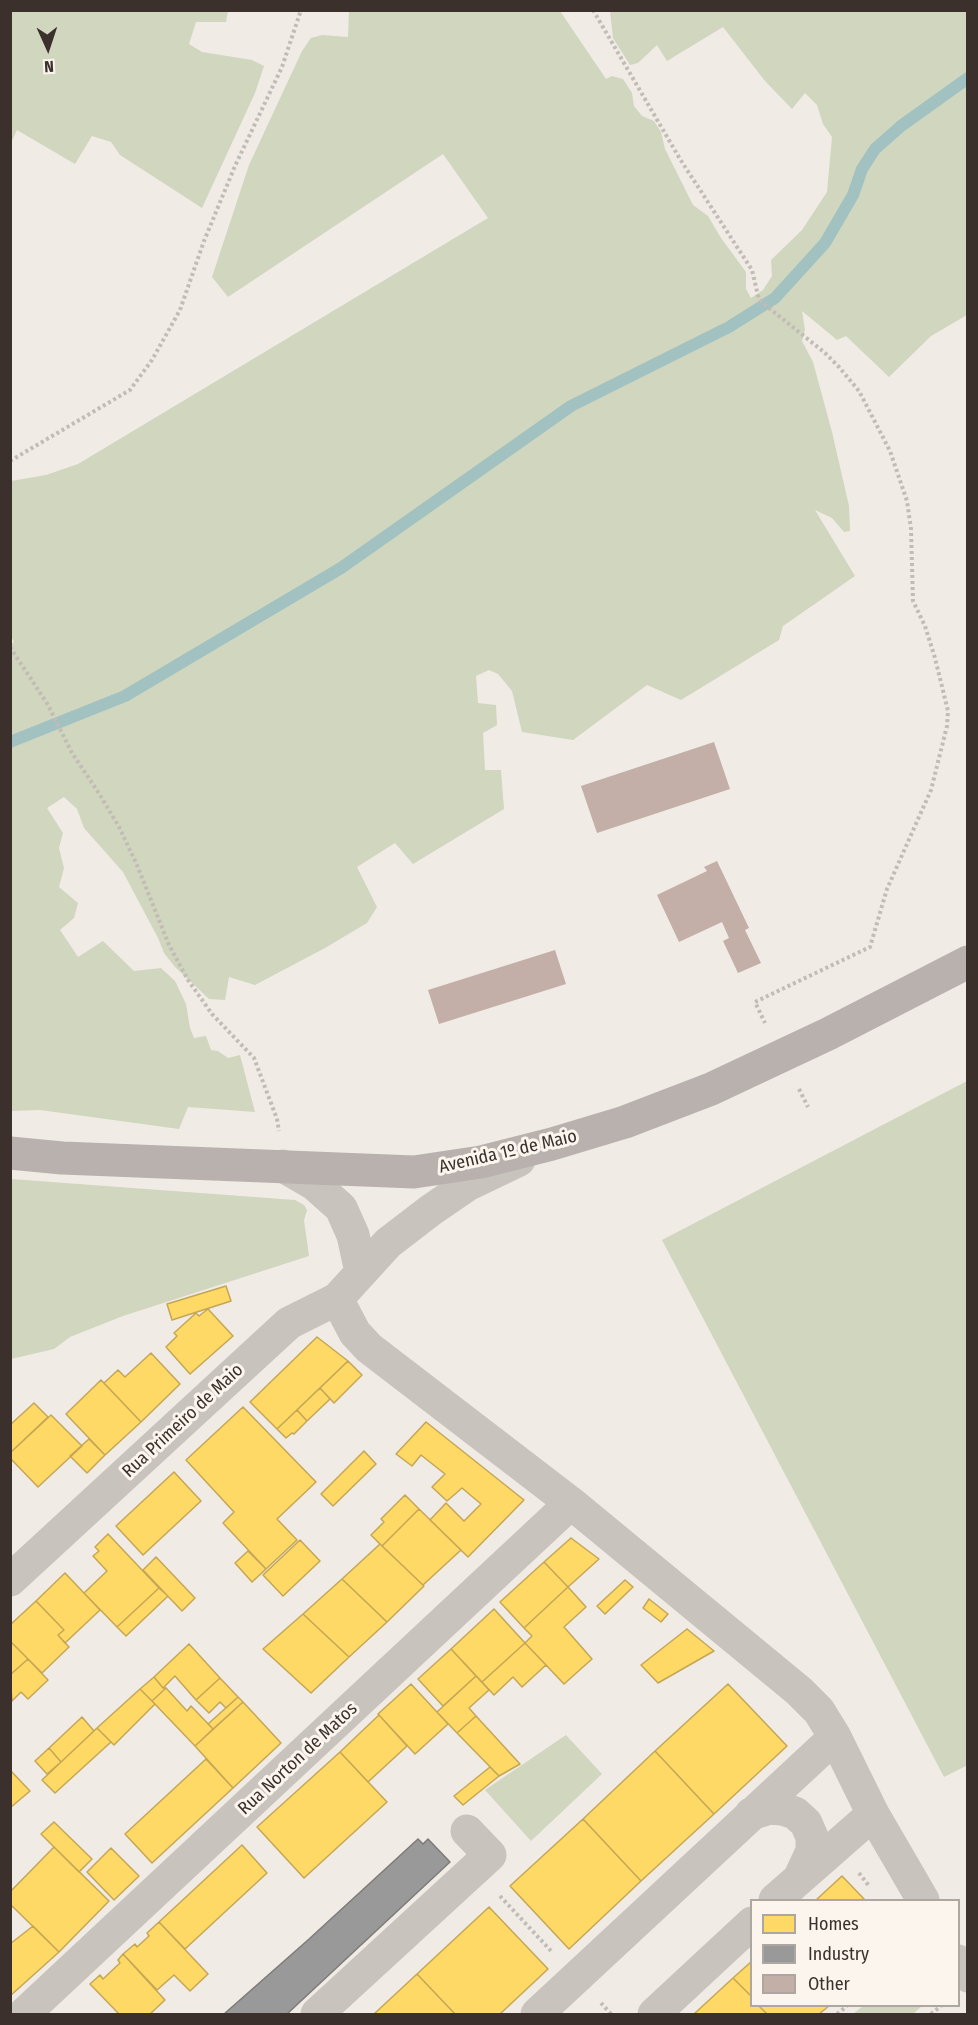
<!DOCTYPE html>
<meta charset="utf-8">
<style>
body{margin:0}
#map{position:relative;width:978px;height:2025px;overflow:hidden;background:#f0ebe5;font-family:"Fira Sans Condensed",sans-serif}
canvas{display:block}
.frame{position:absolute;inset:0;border:12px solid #3b302b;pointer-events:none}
.legend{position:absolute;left:750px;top:1899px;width:210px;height:108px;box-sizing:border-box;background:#fbf5ee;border:2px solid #aea6a0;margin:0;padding:8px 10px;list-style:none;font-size:18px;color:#3b302b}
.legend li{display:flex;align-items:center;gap:12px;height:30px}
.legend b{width:30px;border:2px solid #aea6a0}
.north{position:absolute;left:18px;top:18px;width:60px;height:60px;-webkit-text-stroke:4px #fbf5ee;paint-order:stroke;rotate:177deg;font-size:16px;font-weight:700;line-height:24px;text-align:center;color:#3b302b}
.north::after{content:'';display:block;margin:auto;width:21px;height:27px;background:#3b302b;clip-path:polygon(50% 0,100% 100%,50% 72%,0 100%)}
</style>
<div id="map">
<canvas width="978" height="2025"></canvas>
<div class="frame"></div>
<ul class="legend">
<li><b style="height:16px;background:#ffd966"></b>Homes</li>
<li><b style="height:16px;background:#999"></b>Industry</li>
<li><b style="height:16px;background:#c3afa7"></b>Other</li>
</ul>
<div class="north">N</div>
</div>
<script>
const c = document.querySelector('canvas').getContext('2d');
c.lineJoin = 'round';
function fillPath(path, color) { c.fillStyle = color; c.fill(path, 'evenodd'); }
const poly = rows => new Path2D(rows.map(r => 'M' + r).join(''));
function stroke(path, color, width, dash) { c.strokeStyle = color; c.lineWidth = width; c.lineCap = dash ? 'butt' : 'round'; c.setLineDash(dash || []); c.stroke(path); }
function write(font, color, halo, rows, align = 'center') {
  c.font = font + ' "Fira Sans Condensed",sans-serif'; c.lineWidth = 6; c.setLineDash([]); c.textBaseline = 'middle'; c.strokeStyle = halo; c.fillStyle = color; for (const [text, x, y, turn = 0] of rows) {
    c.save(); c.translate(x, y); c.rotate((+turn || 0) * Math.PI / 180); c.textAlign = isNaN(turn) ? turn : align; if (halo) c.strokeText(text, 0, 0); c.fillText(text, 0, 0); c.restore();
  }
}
const green = poly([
 [11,10,228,11,226,22,196,22,189,44,202,52,252,60,264,66,255,93,202,208,120,155,111,142,92,136,75,164,17,130,11,143],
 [349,11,560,11,606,79,612,76,623,79,632,93,634,106,642,116,654,121,661,132,665,149,693,205,708,216,721,238,746,272,746,289,751,298,763,290,772,276,771,260,802,230,827,192,832,137,823,124,817,105,805,93,792,109,765,81,723,27,667,61,657,45,638,63,630,65,613,38,610,11,967,11,967,315,931,336,889,377,846,336,837,340,802,311,805,330,802,341,813,362,832,432,849,506,850,531,844,532,832,518,815,510,855,576,783,626,779,640,681,700,647,685,573,740,522,732,512,691,498,674,489,670,476,676,478,703,496,705,497,725,483,733,485,770,501,770,504,809,413,864,395,843,357,867,377,907,367,923,325,948,255,985,229,977,225,1000,209,999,175,967,164,953,158,938,123,872,84,828,77,809,64,797,47,808,63,833,59,848,64,868,59,887,78,903,74,918,60,930,78,957,103,941,134,971,161,968,175,981,186,1004,190,1028,194,1038,206,1036,211,1050,218,1051,228,1058,240,1055,255,1112,188,1107,179,1129,40,1110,11,1111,10,645,14,642,10,634,11,481,46,475,78,464,488,218,443,154,228,297,212,277,249,165,302,51,311,38,322,35,348,37],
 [967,1081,968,1765,944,1777,662,1240],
 [11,1179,295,1200,304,1205,307,1210,304,1220,309,1256,123,1316,70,1337,54,1349,11,1359],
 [566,1735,602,1774,531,1841,485,1790],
 [863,2006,922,2006,913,2014,853,2014]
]);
const homes = poly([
 [226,1286,231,1301,172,1320,167,1304,226,1286],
 [208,1309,233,1336,190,1374,166,1347,177,1336,174,1333,196,1313,199,1316,208,1309],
 [317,1337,348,1361,277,1429,250,1402,317,1337],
 [151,1353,180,1384,141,1422,104,1383,118,1370,125,1377,151,1353],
 [348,1361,362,1375,334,1403,320,1388,348,1361],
 [101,1380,141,1422,105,1455,66,1414,101,1380],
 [320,1388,330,1399,307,1421,297,1410,320,1388],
 [34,1403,48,1417,10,1453,10,1425,34,1403],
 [243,1407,316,1482,277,1519,297,1540,266,1569,223,1523,234,1512,186,1460,243,1407],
 [297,1410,307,1421,294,1434,292,1433,286,1438,277,1429,297,1410],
 [51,1415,82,1446,38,1487,10,1458,10,1453,51,1415],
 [426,1422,524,1500,468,1557,430,1520,446,1503,464,1521,481,1504,462,1488,447,1501,432,1487,445,1474,421,1455,412,1466,396,1454,426,1422],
 [89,1439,105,1455,87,1473,70,1456,89,1439],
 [364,1451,376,1464,333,1506,321,1494,364,1451],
 [174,1472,201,1501,143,1555,116,1526,174,1472],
 [405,1495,419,1509,382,1546,371,1535,384,1522,381,1519,405,1495],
 [419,1509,461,1550,423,1585,382,1546,419,1509],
 [108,1534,159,1588,117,1627,84,1593,107,1571,93,1556,99,1551,95,1547,108,1534],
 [571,1538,599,1559,568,1587,544,1562,571,1538],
 [300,1540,320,1561,283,1596,263,1575,300,1540],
 [380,1544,424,1586,387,1622,342,1579,380,1544],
 [248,1551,266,1569,252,1582,235,1563,248,1551],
 [156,1557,195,1598,182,1611,143,1570,156,1557],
 [544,1562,568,1587,524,1628,500,1602,544,1562],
 [65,1573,100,1610,65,1643,58,1635,64,1630,36,1601,65,1573],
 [342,1579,387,1622,349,1657,303,1614,342,1579],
 [625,1580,633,1587,605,1614,597,1606,625,1580],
 [568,1587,586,1607,564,1627,592,1659,564,1684,525,1643,532,1636,524,1628,568,1587],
 [159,1588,168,1596,126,1636,117,1627,159,1588],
 [649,1599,668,1614,661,1622,643,1608,649,1599],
 [36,1601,64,1630,58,1635,69,1647,42,1673,10,1641,10,1625,36,1601],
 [494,1609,525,1643,482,1682,451,1649,494,1609],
 [303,1614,349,1657,311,1693,263,1649,303,1614],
 [687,1629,714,1651,658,1683,641,1665,687,1629],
 [10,1641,28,1659,10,1675,10,1641],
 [525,1643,546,1665,522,1687,513,1677,494,1695,482,1682,525,1643],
 [189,1644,220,1678,196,1700,175,1676,163,1688,154,1677,189,1644],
 [451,1649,476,1676,443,1706,418,1679,451,1649],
 [28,1659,48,1680,28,1699,21,1692,12,1701,10,1675,28,1659],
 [476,1676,489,1690,469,1708,476,1716,457,1733,437,1712,476,1676],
 [154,1677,163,1688,166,1688,152,1701,140,1689,154,1677],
 [220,1678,238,1697,226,1708,220,1702,209,1713,196,1700,220,1678],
 [411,1684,448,1724,415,1754,378,1714,411,1684],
 [728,1684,787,1746,714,1814,655,1751,728,1684],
 [166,1688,187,1711,191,1706,213,1729,195,1746,152,1701,166,1688],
 [140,1689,155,1704,114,1745,97,1728,140,1689],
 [238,1697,243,1702,213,1729,208,1724,238,1697],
 [243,1702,281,1743,233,1788,195,1746,243,1702],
 [379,1715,407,1746,368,1782,340,1752,379,1715],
 [476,1716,520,1764,499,1776,457,1733,476,1716],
 [82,1717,94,1731,61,1762,49,1748,82,1717],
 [97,1728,111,1742,55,1793,42,1780,97,1728],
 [49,1748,61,1762,47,1774,35,1761,49,1748],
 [655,1751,714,1814,641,1881,583,1819,655,1751],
 [340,1752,387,1802,304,1878,257,1827,340,1752],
 [206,1759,233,1788,152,1863,125,1834,206,1759],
 [490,1767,499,1776,463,1805,454,1796,490,1767],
 [10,1770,30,1791,10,1808,10,1770],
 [583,1819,641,1881,569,1949,510,1886,583,1819],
 [54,1822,92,1859,79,1872,41,1834,54,1822],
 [242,1845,267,1873,185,1949,159,1922,242,1845],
 [54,1847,109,1901,59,1952,10,1904,10,1892,54,1847],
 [111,1848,139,1876,114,1900,87,1872,111,1848],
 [842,1876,865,1900,816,1900,842,1876],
 [489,1907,548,1969,500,2014,455,2014,417,1974,489,1907],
 [159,1922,208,1974,190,1991,174,1975,157,1990,123,1954,135,1944,137,1947,149,1936,147,1933,159,1922],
 [33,1926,59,1952,10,1996,10,1944,33,1926],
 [123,1954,165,2000,150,2014,119,2014,90,1984,100,1975,103,1979,120,1963,118,1960,123,1954],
 [752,1961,752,1997,733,1978,752,1961],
 [417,1974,455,2014,374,2014,417,1974],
 [733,1978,752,1997,752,2006,759,2006,767,2014,694,2014,733,1978],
 [759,2006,829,2006,819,2014,767,2014,759,2006]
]);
const industry = poly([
 [418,1839,423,1844,428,1839,450,1862,287,2014,224,2014,308,1940,418,1839]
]);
const stream = poly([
 [10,742,125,696,341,568,571,406,729,327,775,298,825,243,853,195,862,169,875,149,901,126,968,78]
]);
const building = poly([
 [714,742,730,789,597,833,581,786],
 [717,861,749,928,745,930,761,963,738,973,723,941,729,938,722,922,679,942,657,895,707,871,704,867],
 [555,950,566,984,439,1024,428,990]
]);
const path = poly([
 [593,10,680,159,752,270,759,300,824,352,839,367,859,391,890,451,907,501,911,529,913,601,925,626,935,658,948,711,947,726,931,790,887,889,870,947,755,1002,765,1023],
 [10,461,130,390,152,360,180,310,204,241,235,166,282,67,301,10],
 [10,647,48,705,72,753,100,795,119,827,137,865,169,945,188,980,212,1014,254,1058,277,1119,279,1131],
 [799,1089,808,1107],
 [859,1873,869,1886],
 [500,1896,552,1952],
 [601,2003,611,2014],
 [837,2014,847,2006],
 [931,2014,941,2006]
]);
const minor = poly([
 [283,1166,314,1184,341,1208,353,1235,361,1272],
 [337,1299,355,1333,369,1348,571,1503,799,1691,819,1711,835,1737,873,1814,923,1900],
 [10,1580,289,1323,337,1299,388,1243,431,1210,469,1184,519,1160],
 [751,1814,769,1808,782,1809,795,1813,806,1823,812,1837,812,1851,800,1877],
 [775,1900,873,1814],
 [958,1961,968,1976],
 [24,2014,571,1503],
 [317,2014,490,1855,467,1831],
 [537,2014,835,1737],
 [654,2014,752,1923]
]);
const major = poly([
 [10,1153,62,1158,414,1172,481,1162,552,1144,625,1122,711,1089,828,1034,968,962]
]);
const streetNames = [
 ["Avenida 1º de Maio",508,1152,-13],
 ["Rua Primeiro de Maio",183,1421,-43],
 ["Rua Norton de Matos",298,1759,-43]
];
fillPath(green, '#d1d6bf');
fillPath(homes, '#ffd966');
stroke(homes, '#c4a654', 1.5);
fillPath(industry, '#999');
stroke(industry, '#7d7a78', 1.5);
stroke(stream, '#a1c2c1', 12);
fillPath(building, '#c3afa7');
stroke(path, '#c2bbb6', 4, [3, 3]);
stroke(minor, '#c9c3be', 33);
stroke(major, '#b8b1ad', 33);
write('18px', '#3b302b', '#fbf5ee', streetNames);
</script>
